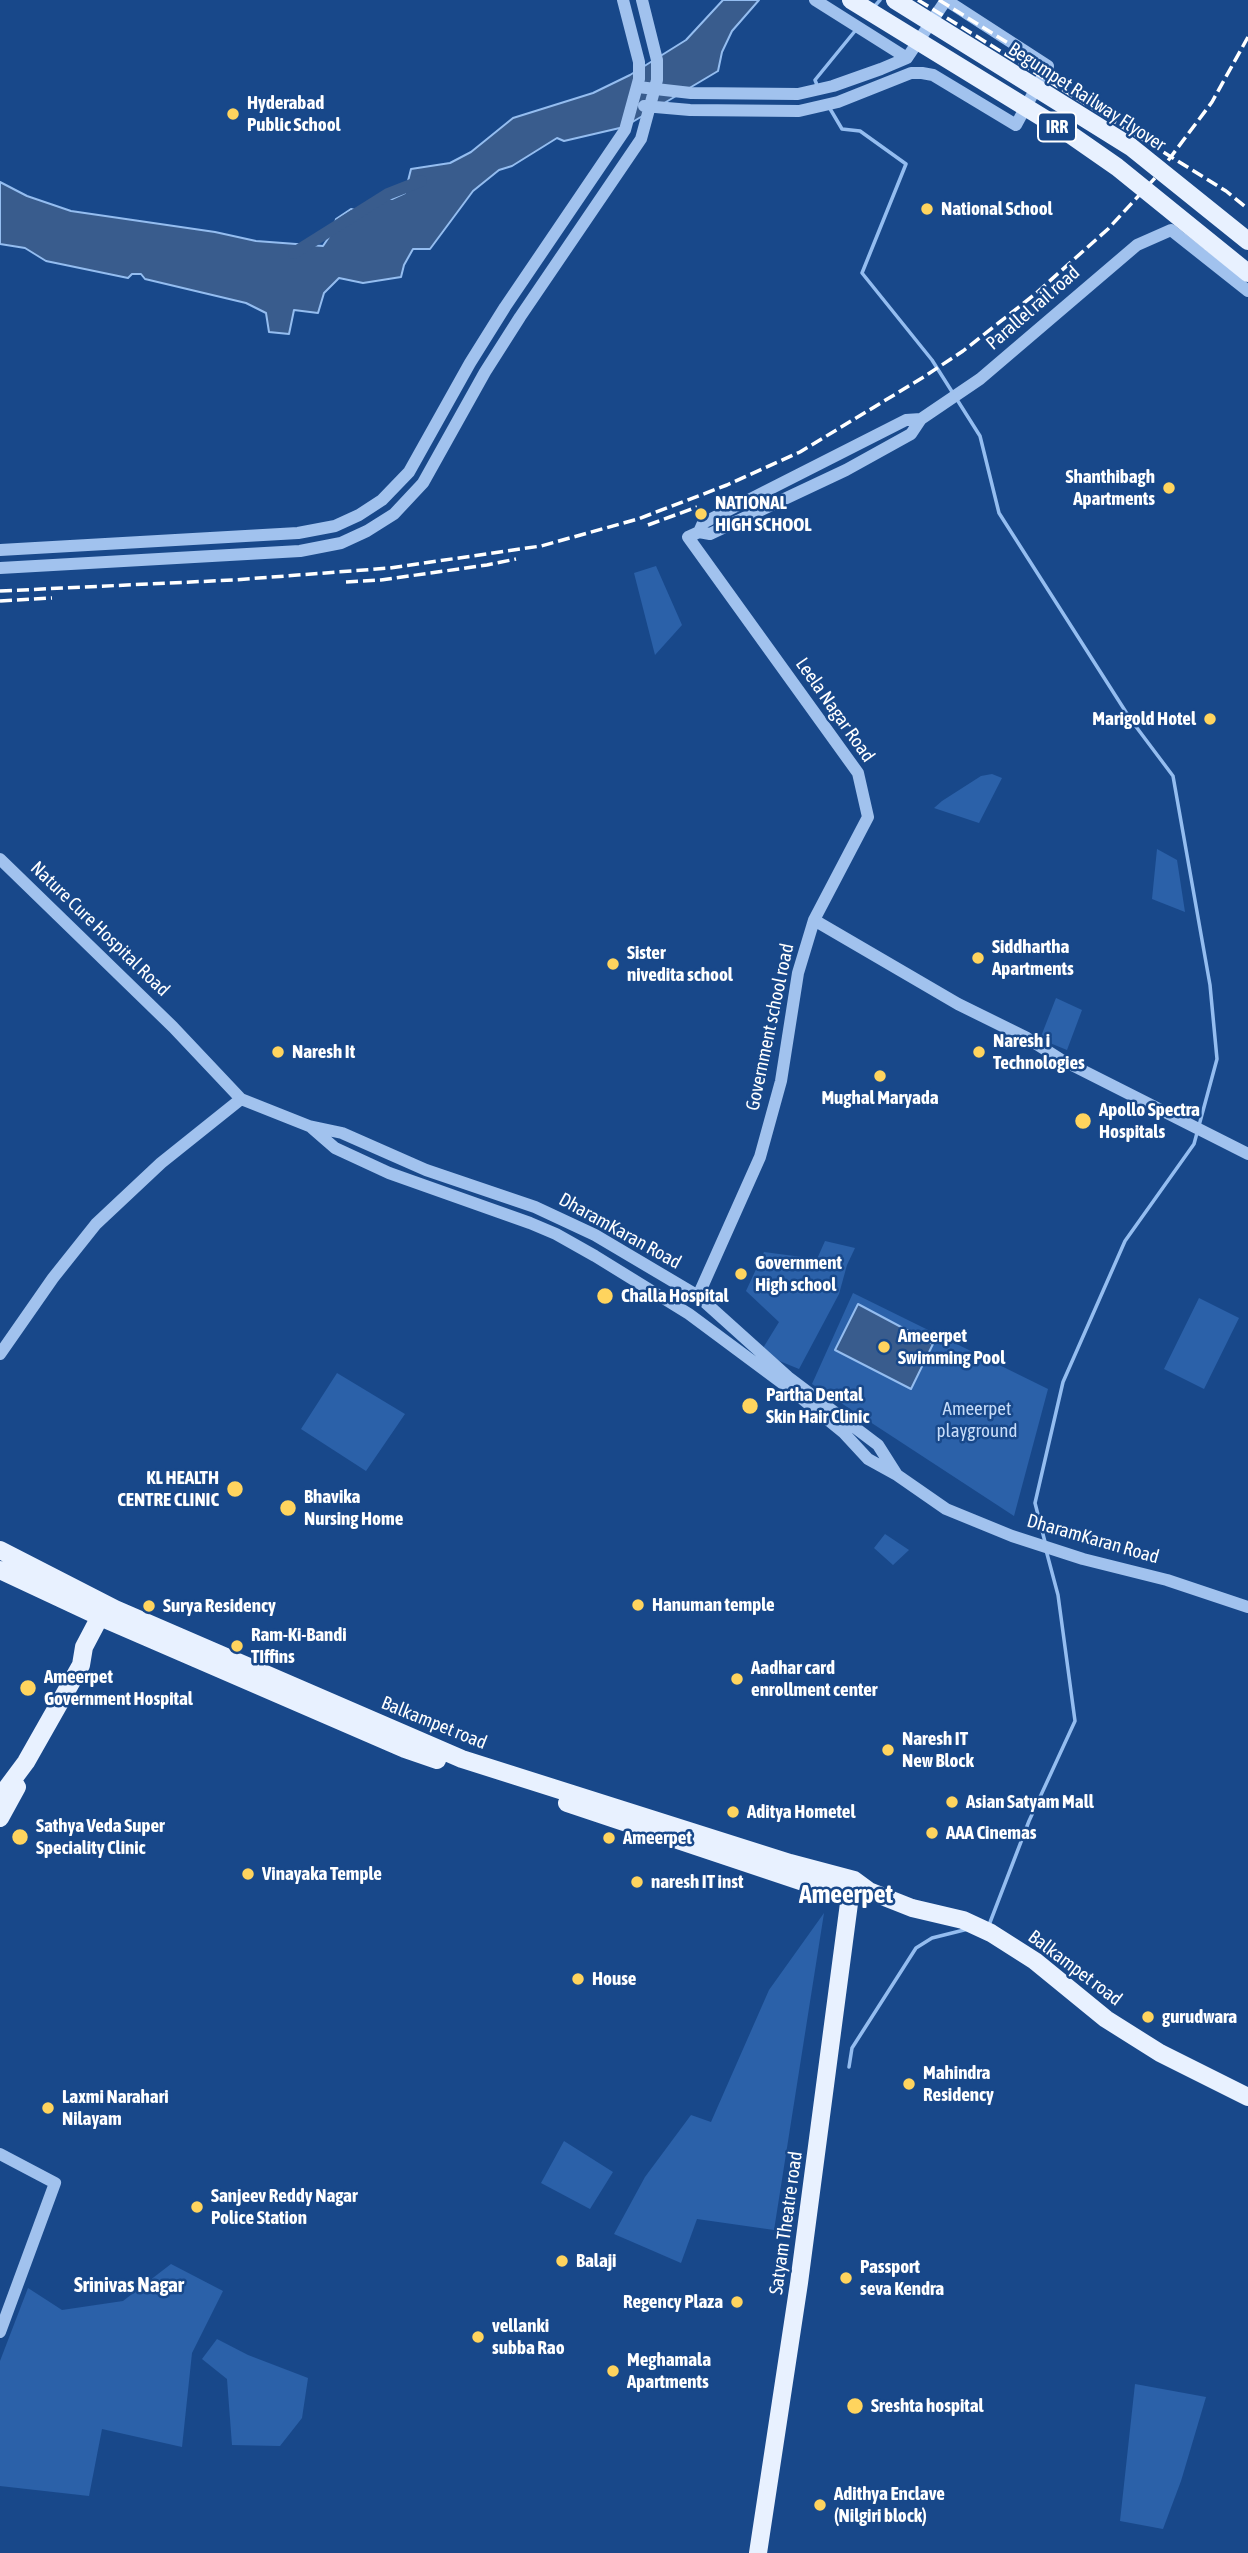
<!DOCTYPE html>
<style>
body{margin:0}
canvas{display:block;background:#18488a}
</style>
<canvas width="1248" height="2553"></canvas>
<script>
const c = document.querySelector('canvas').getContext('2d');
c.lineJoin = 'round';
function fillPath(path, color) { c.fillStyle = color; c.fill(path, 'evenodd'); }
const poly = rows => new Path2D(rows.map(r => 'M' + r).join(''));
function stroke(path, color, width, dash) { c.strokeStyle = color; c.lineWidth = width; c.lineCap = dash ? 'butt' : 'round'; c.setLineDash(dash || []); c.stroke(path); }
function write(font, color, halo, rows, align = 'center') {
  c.font = font + ' "Asap Condensed",sans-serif'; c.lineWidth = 5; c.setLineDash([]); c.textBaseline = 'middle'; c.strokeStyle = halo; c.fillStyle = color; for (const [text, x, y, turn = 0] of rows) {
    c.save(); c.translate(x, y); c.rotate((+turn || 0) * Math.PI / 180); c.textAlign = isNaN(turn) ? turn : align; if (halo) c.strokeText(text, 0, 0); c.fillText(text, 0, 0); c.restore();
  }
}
const green = poly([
 [656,566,682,625,655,655,634,573],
 [992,774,1002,778,979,823,934,808,942,801,981,776],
 [1157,849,1177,860,1185,912,1152,899],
 [1056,998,1082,1010,1067,1050,1040,1039],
 [825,1241,855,1248,847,1265,839,1294,799,1369,760,1353,779,1322,746,1291,764,1252,817,1259],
 [853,1293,1048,1389,1014,1516,812,1384],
 [1199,1298,1239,1318,1204,1389,1164,1369],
 [337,1373,405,1414,366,1471,301,1429],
 [885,1534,909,1550,893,1565,874,1548],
 [824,1913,774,2230,697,2219,681,2263,614,2234,645,2177,691,2115,711,2122,769,1990],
 [564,2141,613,2172,590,2209,541,2183],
 [171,2264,223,2291,192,2353,182,2447,102,2429,89,2496,0,2486,0,2361,28,2288,62,2310,123,2301],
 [217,2339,248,2355,308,2378,302,2418,280,2446,232,2445,227,2379,202,2359],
 [1135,2384,1206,2397,1181,2481,1163,2529,1120,2521]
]);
const water = poly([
 [723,0,759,0,732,31,722,52,718,71,624,127,564,141,557,138,512,166,499,170,473,191,430,249,413,249,404,265,401,277,363,283,339,278,324,293,318,313,294,310,289,334,269,332,266,313,246,303,145,279,141,274,132,274,128,278,46,261,25,248,0,244,0,182,27,196,71,211,215,232,256,241,323,246,333,231,336,219,351,209,363,212,378,204,378,195,392,199,405,193,411,169,450,163,471,152,513,118,593,93,630,75,686,40,723,0],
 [858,1304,933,1344,911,1389,835,1350,858,1304]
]);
const stream = poly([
 [873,8,880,0],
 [817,85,815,80,855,31],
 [829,107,842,129,860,131,906,164,862,273,932,360,980,436,999,513,1131,720,1173,776,1210,985,1217,1059,1194,1144,1125,1241,1063,1382,1035,1503,1045,1542],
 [989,1925,1029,1821,1075,1721,1058,1595,1046,1550],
 [849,2067,852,2048,916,1948,932,1938,968,1929]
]);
const canal = poly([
 [294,253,388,194,421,181]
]);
const minor = poly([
 [815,0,907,58],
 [638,87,691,93,798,94,833,86,881,69,907,58,946,0],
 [644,106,690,110,799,111,838,102,911,73,922,73,933,75,1016,125,1048,66,946,0],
 [699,532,703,523,906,420,921,419],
 [0,550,298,533,335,526,359,515,382,500,409,472,470,363,505,307,625,130,639,79,639,62,623,0],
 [0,568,300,551,341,543,367,531,394,514,423,483,485,372,520,317,641,139,657,80,657,60,642,0],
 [0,859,173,1027,241,1099],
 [814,920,958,1004,1027,1038,1060,1059,1248,1154],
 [312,1128,335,1148,389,1173,530,1223,556,1234,595,1256,689,1314,794,1392,843,1432,868,1459,897,1475,946,1509,1012,1536,1083,1559,1167,1580,1248,1607],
 [698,1296,760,1157,781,1081,798,973,814,920,868,817,858,773,688,537,699,532,710,534,846,470,911,434,921,419,980,379,1137,245,1171,230,1248,291],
 [0,1354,53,1278,96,1224,161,1163,241,1099,309,1126,342,1133,426,1170,535,1207,595,1235,698,1296,788,1377,878,1445,897,1475],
 [0,2154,55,2183,0,2332]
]);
const major = poly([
 [0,1550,115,1609,462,1759,790,1863,854,1880,869,1891,912,1908,963,1920,991,1933,1035,1961,1106,2019,1160,2053,1248,2097],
 [0,1570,107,1620,405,1749,437,1760],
 [0,1797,26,1762,81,1665,84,1647,104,1609],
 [567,1803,848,1897,869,1891],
 [0,1818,17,1787],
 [758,2553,799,2283,851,1888]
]);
const rail = poly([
 [918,0,1226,191,1248,209],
 [939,0,1024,53],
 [648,525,697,507],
 [346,582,381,580,487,565,516,559],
 [0,591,233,580,390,568,541,546,638,519,727,485,800,452,922,378,963,351,1034,295,1108,229,1155,178,1212,102,1248,37],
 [0,601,52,598]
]);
const majorBridge = poly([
 [851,0,1071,135,1117,167,1248,273],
 [895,0,1131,147,1248,241]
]);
const markers = [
 [233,114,7,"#ffd45e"],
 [927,209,7,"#ffd45e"],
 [1169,488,7,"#ffd45e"],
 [701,514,7,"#ffd45e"],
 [1210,719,7,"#ffd45e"],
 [978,958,7,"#ffd45e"],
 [613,964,7,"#ffd45e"],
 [278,1052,7,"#ffd45e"],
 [979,1052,7,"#ffd45e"],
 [880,1076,7,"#ffd45e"],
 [1083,1121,9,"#ffd45e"],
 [741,1274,7,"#ffd45e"],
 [605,1296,9,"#ffd45e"],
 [884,1347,7,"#ffd45e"],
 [750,1406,9,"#ffd45e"],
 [235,1489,9,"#ffd45e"],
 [288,1508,9,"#ffd45e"],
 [638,1605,7,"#ffd45e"],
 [149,1606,7,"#ffd45e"],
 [237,1646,7,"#ffd45e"],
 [737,1679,7,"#ffd45e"],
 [28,1688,9,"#ffd45e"],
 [888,1750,7,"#ffd45e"],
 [952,1802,7,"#ffd45e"],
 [733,1812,7,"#ffd45e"],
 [932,1833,7,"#ffd45e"],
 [20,1837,9,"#ffd45e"],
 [609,1838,7,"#ffd45e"],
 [248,1874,7,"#ffd45e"],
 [637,1882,7,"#ffd45e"],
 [578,1979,7,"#ffd45e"],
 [1148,2017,7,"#ffd45e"],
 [909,2084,7,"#ffd45e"],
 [48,2108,7,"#ffd45e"],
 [197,2207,7,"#ffd45e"],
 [562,2261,7,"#ffd45e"],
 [846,2278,7,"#ffd45e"],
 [737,2302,7,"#ffd45e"],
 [478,2337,7,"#ffd45e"],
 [613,2371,7,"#ffd45e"],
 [855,2406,9,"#ffd45e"],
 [820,2505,7,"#ffd45e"]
];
const shields = [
 [1057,127,38]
];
const shieldNames = [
 ["IRR",1057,127]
];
const streetNames = [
 ["Begumpet Railway Flyover",1087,97,33],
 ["Parallel rail road",1033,308,-41],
 ["Leela Nagar Road",835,710,55],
 ["Nature Cure Hospital Road",100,929,44],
 ["Government school road",770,1027,-78],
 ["DharamKaran Road",620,1231,29],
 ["DharamKaran Road",1093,1539,16],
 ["Balkampet road",434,1723,22],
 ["Balkampet road",1075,1968,37],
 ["Satyam Theatre road",786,2223,-82]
];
const poiNames = [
 ["Hyderabad",247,103],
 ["Public School",247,125],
 ["National School",941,209],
 ["Shanthibagh",1155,477,"right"],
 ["Apartments",1155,499,"right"],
 ["NATIONAL",715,503],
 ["HIGH SCHOOL",715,525],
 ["Marigold Hotel",1196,719,"right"],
 ["Siddhartha",992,947],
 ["Apartments",992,969],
 ["Sister",627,953],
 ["nivedita school",627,975],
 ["Naresh i",993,1041],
 ["Technologies",993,1063],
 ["Naresh It",292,1052],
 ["Mughal Maryada",880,1098,"center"],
 ["Apollo Spectra",1099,1110],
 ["Hospitals",1099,1132],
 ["Government",755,1263],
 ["High school",755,1285],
 ["Challa Hospital",621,1296],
 ["Ameerpet",898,1336],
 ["Swimming Pool",898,1358],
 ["Partha Dental",766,1395],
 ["Skin Hair Clinic",766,1417],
 ["KL HEALTH",219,1478,"right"],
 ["CENTRE CLINIC",219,1500,"right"],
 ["Bhavika",304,1497],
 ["Nursing Home",304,1519],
 ["Hanuman temple",652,1605],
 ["Surya Residency",163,1606],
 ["Ram-Ki-Bandi",251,1635],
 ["TIffins",251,1657],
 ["Aadhar card",751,1668],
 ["enrollment center",751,1690],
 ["Ameerpet",44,1677],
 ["Government Hospital",44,1699],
 ["Naresh IT",902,1739],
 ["New Block",902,1761],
 ["Asian Satyam Mall",966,1802],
 ["Aditya Hometel",747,1812],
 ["Sathya Veda Super",36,1826],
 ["Speciality Clinic",36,1848],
 ["AAA Cinemas",946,1833],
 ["Ameerpet",623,1838],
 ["Vinayaka Temple",262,1874],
 ["naresh IT inst",651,1882],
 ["House",592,1979],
 ["gurudwara",1162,2017],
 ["Mahindra",923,2073],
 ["Residency",923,2095],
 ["Laxmi Narahari",62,2097],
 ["Nilayam",62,2119],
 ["Sanjeev Reddy Nagar",211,2196],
 ["Police Station",211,2218],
 ["Balaji",576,2261],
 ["Passport",860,2267],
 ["seva Kendra",860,2289],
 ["Regency Plaza",723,2302,"right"],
 ["vellanki",492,2326],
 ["subba Rao",492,2348],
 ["Meghamala",627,2360],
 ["Apartments",627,2382],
 ["Sreshta hospital",871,2406],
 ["Adithya Enclave",834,2494],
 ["(Nilgiri block)",834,2516]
];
const parkNames = [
 ["Ameerpet",977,1409],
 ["playground",977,1431]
];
const neighbourhoodNames = [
 ["Srinivas Nagar",129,2285]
];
const districtNames = [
 ["Ameerpet",846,1895]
];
fillPath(green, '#2b61a9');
fillPath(water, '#395c8d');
stroke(water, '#94bdf0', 2);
stroke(stream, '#94bdf0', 3.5);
stroke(canal, '#395c8d', 12);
stroke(minor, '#a1c2ee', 12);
stroke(major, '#e8f1ff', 18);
stroke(rail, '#fff', 3.5, [12, 5]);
stroke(majorBridge, '#e8f1ff', 18);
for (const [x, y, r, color] of markers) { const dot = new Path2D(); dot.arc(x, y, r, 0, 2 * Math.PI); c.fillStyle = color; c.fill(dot); stroke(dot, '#18488a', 2.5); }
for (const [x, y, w] of shields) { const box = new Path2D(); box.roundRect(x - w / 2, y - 14.5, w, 29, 5); c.fillStyle = '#18488a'; c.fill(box); stroke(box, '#fff', 2); }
write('bold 18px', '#fff', null, shieldNames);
write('19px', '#fff', '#18488a', streetNames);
write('bold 19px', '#fff', '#18488a', poiNames, 'left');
write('19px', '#c7ddfa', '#18488a', parkNames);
write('bold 21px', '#fff', '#18488a', neighbourhoodNames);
write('bold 26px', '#fff', '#18488a', districtNames);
</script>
